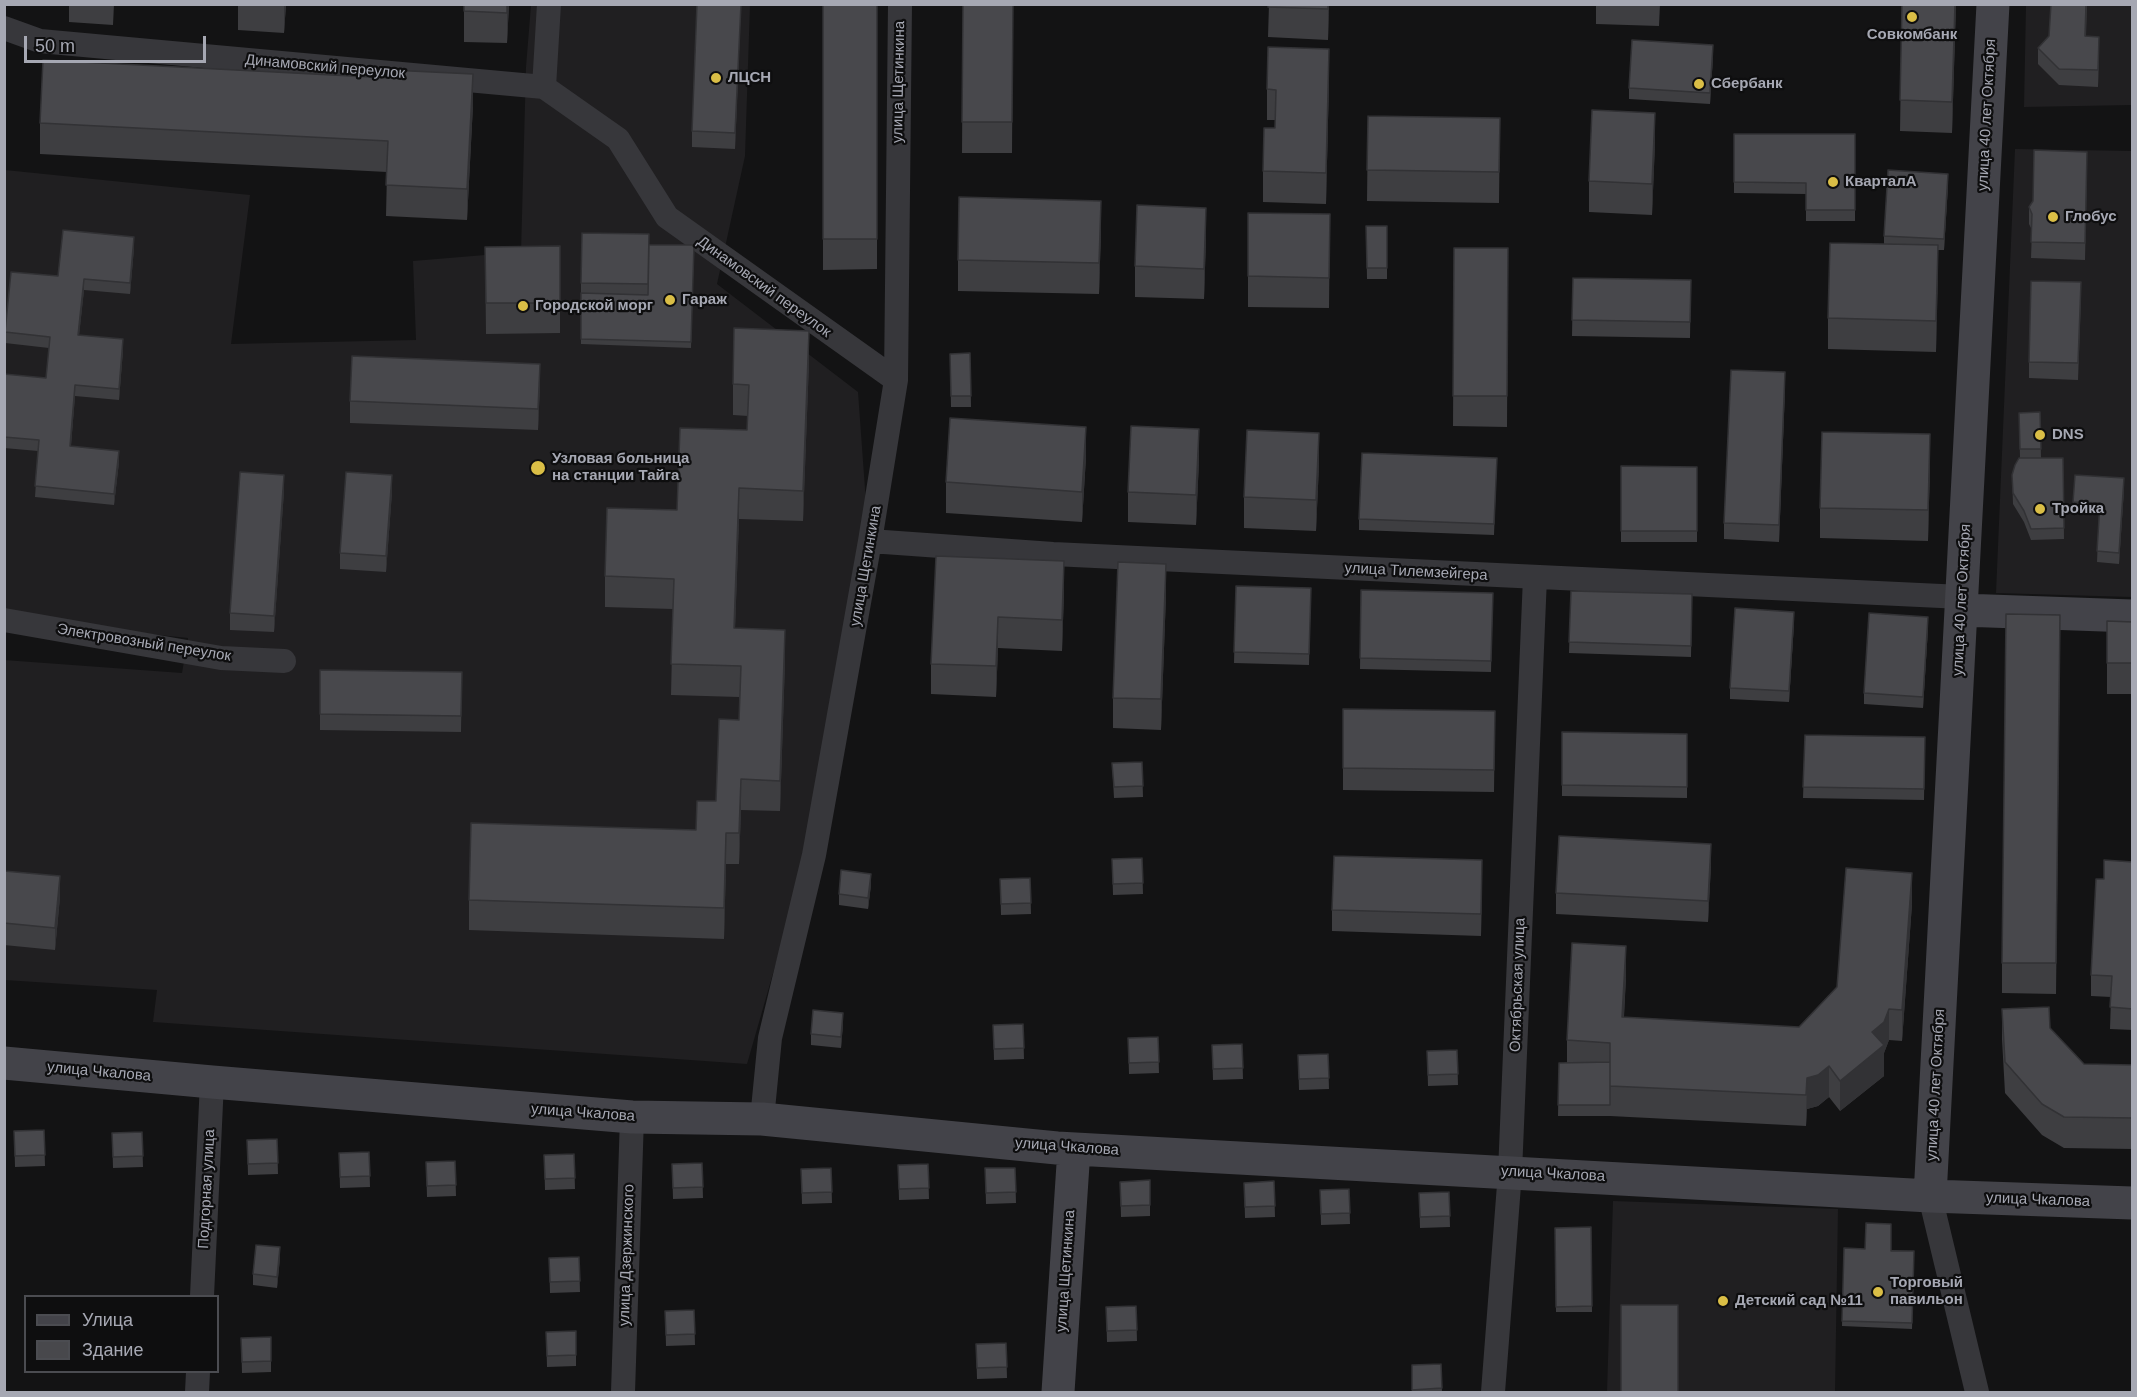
<!DOCTYPE html>
<meta charset="utf-8">
<style>
body{margin:0}
#map{position:relative;width:2137px;height:1397px;overflow:hidden;background:#131314;font-family:Helvetica,sans-serif}
canvas{display:block}
.frame{position:absolute;inset:0;border:6px solid #a6a8b3;pointer-events:none}
.legend{position:absolute;left:24px;top:1295px;width:195px;height:78px;box-sizing:border-box;background:#0e0e0f;border:2px solid #4b4c51;margin:0;padding:8px 10px;list-style:none;font-size:18px;color:#a6a8b3}
.legend li{display:flex;align-items:center;gap:12px;height:30px}
.legend b{width:30px;border:2px solid #4b4c51}
.scale{position:absolute;left:24px;top:36px;width:182px;height:27px;box-sizing:border-box;border:3px solid #a6a8b3;border-top:0;padding-left:8px;font-size:18px;line-height:21px;white-space:nowrap;color:#a6a8b3;-webkit-text-stroke:4px #0e0e0f;paint-order:stroke}
</style>
<div id="map">
<canvas width="2137" height="1397"></canvas>
<div class="frame"></div>
<ul class="legend">
<li><b style="height:8px;background:#434349"></b>Улица</li>
<li><b style="height:16px;background:#48484c"></b>Здание</li>
</ul>
<div class="scale">50 m</div>
</div>
<script>
const c = document.querySelector('canvas').getContext('2d');
c.lineJoin = 'round';
function fillPath(path, color) { c.fillStyle = color; c.fill(path, 'evenodd'); }
const poly = rows => new Path2D(rows.map(r => 'M' + r).join(''));
function stroke(path, color, width, dash) { c.strokeStyle = color; c.lineWidth = width; c.lineCap = dash ? 'butt' : 'round'; c.setLineDash(dash || []); c.stroke(path); }
function write(font, color, halo, rows, align = 'center') {
  c.font = font + ' Helvetica,sans-serif'; c.lineWidth = 4.5; c.setLineDash([]); c.textBaseline = 'middle'; c.strokeStyle = halo; c.fillStyle = color; for (const [text, x, y, turn = 0] of rows) {
    c.save(); c.translate(x, y); c.rotate((+turn || 0) * Math.PI / 180); c.textAlign = isNaN(turn) ? turn : align; if (halo) c.strokeText(text, 0, 0); c.fillText(text, 0, 0); c.restore();
  }
}
const built = poly([
 [531,5,750,5,745,156,717,284,858,392,869,544,827,785,747,1064,153,1022,157,990,5,980,4,660,182,673,188,638,5,619,5,170,250,195,231,344,416,340,413,261,521,252,526,67],
 [2026,5,2132,5,2132,105,2024,107],
 [2015,149,2132,151,2132,597,1996,593],
 [1613,1201,1838,1209,1835,1392,1607,1392]
]);
const street = poly([
 [4,28,40,41,544,87,618,139,667,217,896,380],
 [544,87,549,4],
 [870,541,1053,554,1962,597],
 [4,620,221,658,284,661],
 [762,1119,770,1038,814,855,870,541,896,380,900,4],
 [1930,1196,1977,1392],
 [202,1296,212,1082],
 [197,1392,198,1372],
 [623,1392,632,1117],
 [1493,1392,1510,1172,1535,577]
]);
const secondary = poly([
 [1961,610,2132,616],
 [4,1063,212,1082,632,1117,762,1119,1057,1148,1930,1196,2132,1203],
 [1930,1196,1993,4],
 [1058,1392,1074,1149]
]);
const wall = poly([
 [69,4,114,4,113,25,69,22],
 [238,4,286,4,284,33,238,30],
 [464,4,509,4,507,43,464,42],
 [741,4,735,149,692,147,692,131],
 [823,4,877,4,877,269,823,270],
 [963,4,1013,4,1012,153,962,153],
 [1269,4,1329,4,1328,40,1268,37],
 [1596,4,1660,4,1659,26,1596,24],
 [1902,4,1956,4,1952,133,1900,131],
 [2087,4,2086,36,2099,53,2098,87,2059,85,2038,64,2038,48],
 [1713,56,1710,104,1629,99,1629,88],
 [1329,79,1326,204,1263,202,1263,171,1275,128,1275,120,1267,120,1267,89],
 [473,105,467,220,386,216,387,172,40,154,40,123],
 [1368,116,1500,118,1499,203,1367,201],
 [1734,134,1855,134,1855,221,1806,221,1806,194,1734,193],
 [1655,143,1652,215,1589,212,1589,181],
 [2087,168,2085,260,2031,258,2032,230,2029,224,2029,207],
 [1948,185,1944,250,1938,250,1936,352,1828,349,1828,318,1884,244,1884,236],
 [1330,214,1329,308,1248,307,1248,276],
 [1366,226,1387,226,1387,279,1367,279],
 [1101,231,1099,294,958,291,958,260],
 [1206,238,1204,299,1135,297,1135,266],
 [649,245,694,245,691,348,581,344,581,283],
 [560,246,560,333,486,334,485,247],
 [134,248,130,294,84,290,79,335,123,350,119,400,75,396,71,446,119,462,114,505,35,497,38,451,4,448,4,374,46,378,49,348,5,343,5,332,58,276],
 [1454,248,1508,248,1507,427,1453,426],
 [1573,278,1691,280,1690,338,1572,336],
 [2081,298,2078,380,2029,378,2029,362],
 [970,353,971,407,951,407,950,354],
 [809,361,803,521,739,519,735,628,785,661,780,811,741,810,739,864,726,864,724,939,469,930,469,900,696,830,716,801,739,720,739,697,671,695,673,609,605,607,605,576,677,510,747,430,748,416,733,415,733,384],
 [540,385,538,430,350,423,350,401],
 [1785,389,1779,542,1724,539,1724,523],
 [2040,412,2041,458,2063,458,2064,539,2031,540,2024,522,2013,504,2012,475,2020,458,2019,413],
 [1086,457,1082,522,946,513,946,482],
 [1497,458,1494,535,1359,530,1359,519],
 [1199,460,1196,525,1128,522,1128,492],
 [1319,464,1316,531,1244,528,1244,497],
 [1930,465,1928,541,1820,538,1820,508],
 [1621,466,1697,467,1697,542,1621,542],
 [2124,489,2119,564,2097,562,2099,514,2073,513,2073,502],
 [284,491,274,632,230,630,230,613],
 [392,492,386,572,340,569,340,553],
 [936,556,1064,592,1062,651,998,648,996,697,931,694,931,664],
 [1236,586,1311,588,1309,665,1234,663],
 [1361,590,1493,593,1491,672,1360,669],
 [1571,591,1692,594,1691,657,1569,653],
 [1166,595,1161,730,1113,728,1113,698],
 [2107,621,2133,622,2133,694,2107,694],
 [1794,623,1789,702,1730,699,1730,688],
 [1928,628,1923,708,1864,704,1864,693],
 [2060,646,2056,994,2002,993,2002,963],
 [320,670,462,672,461,732,320,730],
 [1343,709,1495,711,1494,792,1343,790],
 [1562,732,1687,734,1687,798,1562,796],
 [1805,735,1925,737,1924,800,1803,798],
 [1142,762,1143,797,1114,798,1112,763],
 [1142,858,1143,894,1113,895,1112,859],
 [2133,862,2133,1030,2110,1029,2111,997,2091,996,2091,975,2104,879],
 [1711,865,1708,922,1556,914,1556,893],
 [4,871,60,897,55,950,4,945],
 [1030,878,1031,914,1001,915,1000,879],
 [1482,881,1481,936,1332,931,1332,910],
 [871,885,868,909,839,905,839,894],
 [1912,904,1902,1041,1889,1040,1884,1053,1884,1076,1840,1111,1829,1097,1818,1106,1807,1109,1806,1126,1610,1116,1558,1116,1559,1063,1567,1063,1567,1040,1626,977,1624,1017,1799,1027,1837,987],
 [2002,1009,2050,1028,2084,1064,2133,1065,2133,1149,2064,1148,2042,1135,2005,1093,2002,1039],
 [843,1024,841,1048,811,1045,811,1034],
 [1023,1024,1024,1059,994,1060,993,1025],
 [1158,1037,1159,1073,1129,1074,1128,1038],
 [1242,1044,1243,1079,1213,1080,1212,1045],
 [1457,1050,1458,1085,1428,1086,1427,1051],
 [1328,1054,1329,1089,1299,1090,1298,1055],
 [44,1130,45,1166,15,1167,14,1131],
 [142,1132,143,1167,113,1168,112,1133],
 [277,1139,278,1174,248,1175,247,1140],
 [369,1152,370,1187,340,1188,339,1153],
 [574,1154,575,1189,545,1190,544,1155],
 [455,1161,456,1196,427,1197,426,1162],
 [702,1163,703,1198,673,1199,672,1164],
 [928,1164,929,1199,899,1200,898,1165],
 [831,1168,832,1203,802,1204,801,1169],
 [985,1168,1015,1168,1016,1203,986,1204],
 [1150,1180,1150,1216,1121,1217,1120,1182],
 [1274,1181,1275,1217,1245,1218,1244,1183],
 [1349,1189,1350,1224,1321,1225,1320,1190],
 [1449,1192,1450,1227,1420,1228,1419,1193],
 [1591,1227,1592,1312,1556,1312,1555,1228],
 [1844,1248,1914,1251,1912,1329,1842,1326],
 [579,1257,580,1292,550,1293,549,1258],
 [280,1258,277,1288,253,1285,253,1274],
 [1136,1306,1137,1341,1107,1342,1106,1307],
 [694,1310,695,1345,666,1346,665,1311],
 [576,1331,576,1366,547,1367,546,1332],
 [271,1337,271,1372,242,1373,241,1338],
 [1006,1343,1007,1378,977,1379,976,1344],
 [1441,1364,1442,1392,1412,1392,1412,1365]
]);
const shadedWall = poly([
 [284,4,286,4,284,33],
 [507,4,509,4,507,43],
 [741,4,735,149,735,133],
 [1328,4,1329,4,1328,40],
 [1955,4,1956,4,1952,133,1952,102],
 [2099,37,2099,53,2098,87,2098,70],
 [1713,45,1713,56,1710,104,1710,93],
 [1329,49,1329,79,1326,204,1326,173],
 [473,74,473,105,467,220,467,189],
 [1655,113,1655,143,1652,215,1652,184],
 [1948,174,1948,185,1944,250,1944,239],
 [1101,201,1101,231,1099,294,1099,263],
 [1206,208,1206,238,1204,299,1204,269],
 [134,237,134,248,130,294,130,283],
 [1938,245,1938,276,1936,352,1936,321],
 [84,279,84,290,78,346,78,335],
 [809,331,809,361,803,521,803,491],
 [123,339,123,350,119,400,119,389],
 [540,364,540,385,538,430,538,409],
 [1785,372,1785,389,1779,542,1779,525],
 [75,385,75,396,70,457,70,446],
 [1086,427,1086,457,1082,522,1082,492],
 [1199,429,1199,460,1196,525,1196,495],
 [1319,433,1319,464,1316,531,1316,500],
 [1930,434,1930,465,1928,541,1928,510],
 [119,451,119,462,114,505,114,494],
 [284,475,284,491,274,632,274,616],
 [392,475,392,492,386,572,386,556],
 [2124,478,2124,489,2119,564,2119,553],
 [739,488,739,519,734,659,734,628],
 [1064,561,1064,592,1062,651,1062,620],
 [1166,564,1166,595,1161,730,1161,699],
 [1794,612,1794,623,1789,702,1789,691],
 [998,617,998,648,996,697,996,666],
 [1928,617,1928,628,1923,708,1923,697],
 [785,630,785,661,780,811,780,781],
 [741,779,741,810,739,864,739,833],
 [726,833,726,864,724,939,724,908],
 [1711,844,1711,865,1708,922,1708,901],
 [1482,860,1482,881,1481,936,1481,914],
 [1912,873,1912,904,1902,1041,1902,1010],
 [871,874,871,885,868,909,868,898],
 [60,876,60,897,55,950,55,928],
 [1626,946,1626,977,1622,1048,1622,1017],
 [1889,1009,1889,1040,1884,1053,1884,1076,1840,1111,1840,1081],
 [843,1013,843,1024,841,1048,841,1037],
 [1829,1066,1829,1097,1818,1106,1807,1109,1806,1126,1807,1078],
 [280,1247,280,1258,277,1288,277,1277]
]);
const building = poly([
 [464,4,507,4,507,13,464,11,464,4],
 [697,4,741,4,735,133,692,131,697,4],
 [823,4,877,4,877,239,823,239,823,4],
 [963,4,1013,4,1012,122,962,122,963,4],
 [1269,4,1328,4,1328,9,1268,7,1269,4],
 [1902,4,1955,4,1952,102,1900,100,1902,4],
 [2051,4,2086,4,2085,36,2099,37,2098,70,2059,69,2038,48,2049,36,2051,4],
 [1632,40,1713,45,1710,93,1629,88,1632,40],
 [1268,47,1329,49,1326,173,1263,171,1264,128,1275,128,1276,90,1267,89,1268,47],
 [43,60,390,78,390,70,473,74,467,189,386,185,388,141,40,123,43,60],
 [1592,110,1655,113,1652,184,1589,181,1592,110],
 [1368,116,1500,118,1499,172,1367,170,1368,116],
 [1734,134,1855,134,1855,210,1806,210,1806,183,1734,182,1734,134],
 [2034,150,2087,152,2085,243,2031,242,2032,214,2029,207,2033,201,2034,150],
 [1888,170,1948,174,1944,239,1884,236,1888,170],
 [959,197,1101,201,1099,263,958,260,959,197],
 [1137,205,1206,208,1204,269,1135,266,1137,205],
 [1248,213,1330,214,1329,278,1248,276,1248,213],
 [1366,226,1387,226,1387,268,1367,268,1366,226],
 [63,230,134,237,130,283,84,279,78,335,123,339,119,389,75,385,70,446,119,451,114,494,35,486,39,440,4,437,4,374,46,378,50,337,5,332,11,272,58,276,63,230],
 [582,233,649,234,648,284,581,283,582,233],
 [1830,243,1938,245,1936,321,1828,318,1830,243],
 [649,245,694,245,691,342,581,339,581,293,648,295,649,245],
 [560,246,560,303,486,303,485,247,560,246],
 [1454,248,1508,248,1507,396,1453,396,1454,248],
 [1573,278,1691,280,1690,322,1572,320,1573,278],
 [2031,281,2081,282,2078,363,2029,362,2031,281],
 [734,328,809,331,803,491,739,488,734,628,785,630,780,781,741,779,739,833,726,833,724,908,469,900,471,823,696,830,697,801,716,801,719,719,739,720,741,666,671,664,674,579,605,576,607,508,677,510,680,428,747,430,749,385,733,384,734,328],
 [970,353,971,396,951,396,950,354,970,353],
 [352,356,540,364,538,409,350,401,352,356],
 [1731,370,1785,372,1779,525,1724,523,1731,370],
 [2040,412,2041,449,2020,449,2019,413,2040,412],
 [950,418,1086,427,1082,492,946,482,950,418],
 [1131,426,1199,429,1196,495,1128,492,1131,426],
 [1247,430,1319,433,1316,500,1244,497,1247,430],
 [1822,432,1930,434,1928,510,1820,508,1822,432],
 [1362,453,1497,458,1494,524,1359,519,1362,453],
 [2019,458,2063,458,2064,528,2031,529,2024,511,2013,493,2012,475,2015,465,2019,458],
 [1621,466,1697,467,1697,531,1621,531,1621,466],
 [240,472,284,475,274,616,230,613,240,472],
 [346,472,392,475,386,556,340,553,346,472],
 [2075,475,2124,478,2119,553,2097,551,2100,503,2073,502,2075,475],
 [936,556,1064,561,1062,620,998,617,996,666,931,664,936,556],
 [1118,562,1166,564,1161,699,1113,698,1118,562],
 [1236,586,1311,588,1309,654,1234,652,1236,586],
 [1361,590,1493,593,1491,661,1360,658,1361,590],
 [1571,591,1692,594,1691,646,1569,642,1571,591],
 [1735,608,1794,612,1789,691,1730,688,1735,608],
 [1869,613,1928,617,1923,697,1864,693,1869,613],
 [2006,614,2060,615,2056,963,2002,963,2006,614],
 [2107,621,2133,622,2133,663,2107,663,2107,621],
 [320,670,462,672,461,716,320,714,320,670],
 [1343,709,1495,711,1494,770,1343,768,1343,709],
 [1562,732,1687,734,1687,787,1562,785,1562,732],
 [1805,735,1925,737,1924,789,1803,787,1805,735],
 [1142,762,1143,786,1114,787,1112,763,1142,762],
 [1559,836,1711,844,1708,901,1556,893,1559,836],
 [1334,856,1482,860,1481,914,1332,910,1334,856],
 [1142,858,1143,883,1113,884,1112,859,1142,858],
 [2104,860,2133,862,2133,1009,2110,1007,2112,976,2091,975,2096,879,2104,879,2104,860],
 [1846,868,1912,873,1902,1010,1889,1009,1884,1022,1872,1032,1884,1045,1840,1081,1829,1066,1818,1075,1807,1078,1806,1095,1610,1086,1610,1043,1567,1040,1572,943,1626,946,1622,1017,1799,1027,1837,987,1846,868],
 [841,870,871,874,868,898,839,894,841,870],
 [4,871,60,876,55,928,4,923,4,871],
 [1030,878,1031,903,1001,904,1000,879,1030,878],
 [2049,1007,2050,1028,2084,1064,2133,1065,2133,1118,2064,1117,2042,1104,2005,1062,2002,1009,2049,1007],
 [813,1010,843,1013,841,1037,811,1034,813,1010],
 [1023,1024,1024,1048,994,1049,993,1025,1023,1024],
 [1158,1037,1159,1062,1129,1063,1128,1038,1158,1037],
 [1242,1044,1243,1068,1213,1069,1212,1045,1242,1044],
 [1457,1050,1458,1074,1428,1075,1427,1051,1457,1050],
 [1328,1054,1329,1078,1299,1079,1298,1055,1328,1054],
 [1610,1062,1610,1105,1558,1105,1559,1063,1610,1062],
 [44,1130,45,1155,15,1156,14,1131,44,1130],
 [142,1132,143,1156,113,1157,112,1133,142,1132],
 [277,1139,278,1163,248,1164,247,1140,277,1139],
 [369,1152,370,1176,340,1177,339,1153,369,1152],
 [574,1154,575,1178,545,1179,544,1155,574,1154],
 [455,1161,456,1185,427,1186,426,1162,455,1161],
 [702,1163,703,1187,673,1188,672,1164,702,1163],
 [928,1164,929,1188,899,1189,898,1165,928,1164],
 [831,1168,832,1192,802,1193,801,1169,831,1168],
 [985,1168,1015,1168,1016,1192,986,1193,985,1168],
 [1150,1180,1150,1205,1121,1206,1120,1182,1150,1180],
 [1274,1181,1275,1206,1245,1207,1244,1183,1274,1181],
 [1349,1189,1350,1213,1321,1214,1320,1190,1349,1189],
 [1449,1192,1450,1216,1420,1217,1419,1193,1449,1192],
 [1866,1223,1891,1224,1891,1251,1914,1251,1912,1323,1842,1321,1844,1248,1865,1249,1866,1223],
 [1591,1227,1592,1306,1556,1307,1555,1228,1591,1227],
 [256,1245,280,1247,277,1277,253,1274,256,1245],
 [579,1257,580,1281,550,1282,549,1258,579,1257],
 [1621,1305,1678,1305,1678,1392,1621,1392,1621,1305],
 [1136,1306,1137,1330,1107,1331,1106,1307,1136,1306],
 [694,1310,695,1334,666,1335,665,1311,694,1310],
 [576,1331,576,1355,547,1356,546,1332,576,1331],
 [271,1337,271,1361,242,1362,241,1338,271,1337],
 [1006,1343,1007,1367,977,1368,976,1344,1006,1343],
 [1441,1364,1442,1388,1412,1390,1412,1365,1441,1364]
]);
const markers = [
 [1912,17,6,"#dabe46"],
 [716,78,6,"#dabe46"],
 [1699,84,6,"#dabe46"],
 [1833,182,6,"#dabe46"],
 [2053,217,6,"#dabe46"],
 [670,300,6,"#dabe46"],
 [523,306,6,"#dabe46"],
 [2040,435,6,"#dabe46"],
 [538,468,8,"#dabe46"],
 [2040,509,6,"#dabe46"],
 [1878,1292,6,"#dabe46"],
 [1723,1301,6,"#dabe46"]
];
const poiNames = [
 ["Совкомбанк",1912,35,"center"],
 ["ЛЦСН",728,78],
 ["Сбербанк",1711,84],
 ["КварталА",1845,182],
 ["Глобус",2065,217],
 ["Гараж",682,300],
 ["Городской морг",535,306],
 ["DNS",2052,435],
 ["Узловая больница",552,459],
 ["на станции Тайга",552,476],
 ["Тройка",2052,509],
 ["Торговый",1890,1283],
 ["павильон",1890,1300],
 ["Детский сад №11",1735,1301]
];
const streetNames = [
 ["Динамовский переулок",325,67,5],
 ["улица Щетинкина",899,82,-89],
 ["улица 40 лет Октября",1987,115,-87],
 ["Динамовский переулок",764,287,36],
 ["улица Щетинкина",866,566,-80],
 ["улица Тилемзейгера",1416,572,3],
 ["улица 40 лет Октября",1962,600,-87],
 ["Электровозный переулок",144,643,9],
 ["Октябрьская улица",1518,985,-88],
 ["улица Чкалова",99,1072,5],
 ["улица 40 лет Октября",1936,1085,-87],
 ["улица Чкалова",583,1113,4],
 ["улица Чкалова",1067,1147,4],
 ["улица Чкалова",1553,1174,3],
 ["Подгорная улица",207,1189,-87],
 ["улица Чкалова",2038,1200,2],
 ["улица Дзержинского",627,1255,-88],
 ["улица Щетинкина",1066,1271,-86]
];
fillPath(built, '#201f21');
stroke(street, '#37373b', 24);
stroke(secondary, '#434349', 33);
fillPath(wall, '#3e3e41');
fillPath(shadedWall, '#323235');
fillPath(building, '#48484c');
stroke(building, '#323235', 1.5);
for (const [x, y, r, color] of markers) { const dot = new Path2D(); dot.arc(x, y, r, 0, 2 * Math.PI); c.fillStyle = color; c.fill(dot); stroke(dot, '#0e0e0f', 2); }
write('bold 15px', '#a6a8b3', '#0e0e0f', poiNames, 'left');
write('15px', '#a6a8b3', '#0e0e0f', streetNames);
</script>
